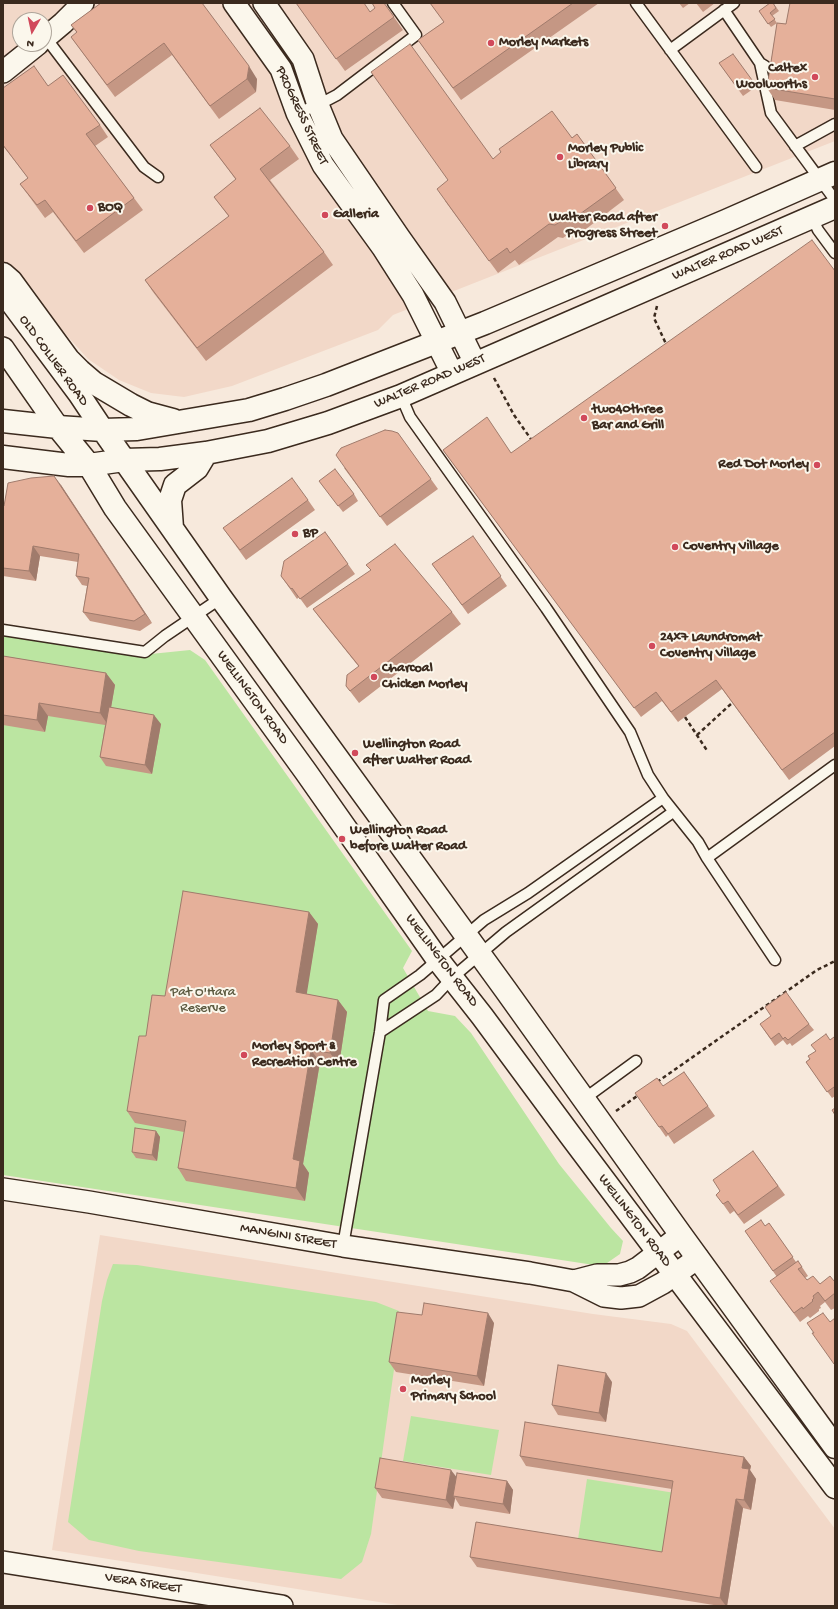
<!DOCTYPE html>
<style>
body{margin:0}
#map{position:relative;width:838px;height:1609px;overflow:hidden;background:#f7e9dc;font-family:"Gochi Hand",sans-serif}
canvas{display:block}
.frame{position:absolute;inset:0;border:4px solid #3b2a1e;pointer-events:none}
.north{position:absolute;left:12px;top:12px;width:40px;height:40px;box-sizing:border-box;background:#fbf7ec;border:1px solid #aea59a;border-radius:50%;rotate:189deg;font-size:11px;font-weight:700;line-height:16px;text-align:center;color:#3b2a1e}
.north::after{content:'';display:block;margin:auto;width:14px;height:18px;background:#d1495b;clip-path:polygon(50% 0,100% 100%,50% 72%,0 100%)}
</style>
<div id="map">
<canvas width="838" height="1609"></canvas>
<div class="frame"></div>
<div class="north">N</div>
</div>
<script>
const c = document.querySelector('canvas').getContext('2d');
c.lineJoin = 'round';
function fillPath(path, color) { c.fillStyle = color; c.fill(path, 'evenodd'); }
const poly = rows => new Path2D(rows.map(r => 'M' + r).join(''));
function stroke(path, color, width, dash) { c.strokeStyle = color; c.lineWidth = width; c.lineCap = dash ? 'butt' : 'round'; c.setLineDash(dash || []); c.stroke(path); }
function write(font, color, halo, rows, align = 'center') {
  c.font = font + ' "Gochi Hand",sans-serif'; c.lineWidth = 4; c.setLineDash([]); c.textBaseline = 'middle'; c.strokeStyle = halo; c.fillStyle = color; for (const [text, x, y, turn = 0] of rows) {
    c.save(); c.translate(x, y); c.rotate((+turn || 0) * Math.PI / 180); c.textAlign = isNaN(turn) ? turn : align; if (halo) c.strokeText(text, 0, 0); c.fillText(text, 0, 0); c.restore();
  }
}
const built = poly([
 [3,3,835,3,835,141,393,315,378,330,232,386,184,397,151,393,119,380,88,359,61,329,32,288,3,307],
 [20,20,44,20,44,44,20,44],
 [100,1235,593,1314,671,1324,687,1331,835,1529,835,1606,404,1606,52,1550]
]);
const green = poly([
 [3,633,141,655,190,650,205,660,412,951,403,968,428,1011,455,1016,471,1033,559,1164,611,1228,623,1241,620,1254,607,1263,594,1265,3,1175],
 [113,1264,137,1265,376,1302,399,1311,397,1348,371,1534,362,1562,341,1579,139,1551,89,1540,68,1522,102,1301,107,1280],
 [411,1416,499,1430,491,1475,403,1461],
 [587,1479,675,1493,665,1559,577,1546]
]);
const path = poly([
 [657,306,654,318,667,346],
 [494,378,514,415,533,442],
 [685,717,708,752],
 [697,735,732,703],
 [657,1082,817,970,835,961],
 [616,1111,640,1094]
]);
const lane = poly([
 [636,3,756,167],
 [724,10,760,63,765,66],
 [46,38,144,167,158,177],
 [670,50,734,3],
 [760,63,771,113,835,200],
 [297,113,318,105,337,95,416,35,393,3],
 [795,146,835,124],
 [812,217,818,230,835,253],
 [401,396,410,417,546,608,630,732,648,775,663,798,698,842,707,858,775,960],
 [3,630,145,652,165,636,221,598],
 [707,858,835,765],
 [380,1032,436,995,453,977,506,932,673,812],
 [584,1099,636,1061],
 [343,1246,380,1032,384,1000,420,975,484,920,528,893,663,798]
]);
const street = poly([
 [234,3,281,69,297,113,323,165,383,248,413,295,452,373],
 [264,3,303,59,318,105,332,139,399,237,445,302,475,363],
 [44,39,63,23,83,3],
 [3,72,38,44],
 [3,292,79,394,103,430],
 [3,348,58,427],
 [3,1189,89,1202,343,1246,530,1273,574,1281,604,1296,621,1298,639,1296,663,1283,698,1258],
 [574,1281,597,1275,619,1275,630,1272,638,1268,681,1235],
 [3,1562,282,1606]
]);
const primary = poly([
 [3,274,11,281,68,359,80,371,94,383,131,405,147,413,173,420],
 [3,421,58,427,103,430,137,429,249,410,285,399,326,385,485,323,726,221,835,173],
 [58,427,89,465,115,508,306,772,438,960,482,1016,570,1135,835,1487],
 [103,430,221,598,505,989,681,1235,835,1447],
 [3,457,69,465,89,465,124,460,160,459,206,453,268,441,328,423,401,396,835,207],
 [172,528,170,500,175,485,197,468,206,453]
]);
const wall = poly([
 [101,3,257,79,256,92,219,119,172,55,115,97,71,37,77,33,71,25],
 [296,3,370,12,384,3,403,30,345,71],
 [430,3,599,3,461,100,418,40,444,22],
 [679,3,690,3,683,8],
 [696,3,715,3,703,12],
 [773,3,779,11,772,16,777,23,786,24,835,3,835,110,775,100,767,88,777,23,771,27,759,11],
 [719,63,752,80,756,87,743,96],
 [48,86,100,125,108,137,95,146,143,210,84,253,53,212,45,218,20,184,28,178,3,146,3,88],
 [577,134,624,200,582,232,574,230,563,238,558,237,519,265,515,260,498,273,445,201,493,159,572,138],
 [210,145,290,146,299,159,270,180,324,252,333,265,206,361,153,292,145,280,229,217,214,197,236,180],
 [835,271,835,746,789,780,722,689,678,722,662,701,641,717,443,450,512,453],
 [398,433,438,489,387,526,344,468],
 [319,481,354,494,358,501,343,512],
 [61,485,152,623,140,631,90,621,83,612,87,586,82,585,76,576,78,562,40,556,36,581,3,576,3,506,4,506],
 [308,500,315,510,246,560,223,528],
 [325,532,355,574,307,608,299,597,297,599,281,576],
 [473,536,507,586,468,614,432,564],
 [313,609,452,612,461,624,359,703,346,686,359,667,322,621],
 [3,656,106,673,115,685,111,707,161,724,152,774,106,766,100,757,105,725,48,716,45,732,3,725],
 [309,912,318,924,306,994,338,1000,347,1012,339,1065,320,1062,303,1164,309,1173,305,1201,186,1181,178,1168,184,1132,135,1123,127,1111,165,996],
 [760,1024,809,1024,814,1030,792,1046,790,1043,787,1045,783,1040,775,1046],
 [835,1039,835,1096,832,1098,806,1062,830,1040],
 [684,1072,715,1116,674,1144,668,1135,666,1137,635,1093,663,1086],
 [156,1131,160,1137,157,1161,136,1158,132,1152],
 [753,1151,785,1195,744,1224,734,1211,730,1214,723,1204,720,1191],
 [769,1223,796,1262,798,1261,808,1276,805,1278,807,1280,820,1284,834,1281,835,1281,835,1308,831,1310,825,1302,820,1306,821,1308,819,1309,819,1311,810,1318,808,1316,800,1322,777,1291,777,1277,745,1231,765,1226],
 [422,1315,494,1323,484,1386,396,1372,389,1362],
 [612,1382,606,1422,558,1415,552,1405],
 [520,1456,744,1457,751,1466,750,1470,756,1479,751,1510,743,1508,727,1606,720,1606,477,1567,470,1557,662,1552,672,1489,526,1466],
 [456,1477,507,1481,513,1490,510,1514,460,1506,455,1498,453,1509,382,1498,375,1488]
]);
const shadedWall = poly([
 [249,66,257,79,256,92,247,79],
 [54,476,61,485,152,623,145,614],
 [33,546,40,556,36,581,29,571],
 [106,673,115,685,108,725,100,713],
 [39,703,48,716,45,732,37,720],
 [154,715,161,724,152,774,145,765],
 [309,912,318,924,305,1005,296,992],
 [338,1000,347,1012,339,1065,330,1053],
 [311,1050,320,1062,303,1164,309,1173,305,1201,296,1188,293,1159],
 [156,1131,160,1137,157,1161,152,1155],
 [488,1313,494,1323,484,1386,477,1376],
 [606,1373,612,1382,606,1422,599,1413],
 [744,1457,751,1466,750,1470,756,1479,751,1510,744,1500,742,1468],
 [451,1470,458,1479,453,1496,455,1498,453,1509,446,1500],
 [507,1481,513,1490,510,1514,503,1504],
 [736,1499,743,1508,727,1606,726,1606,720,1598]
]);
const building = poly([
 [101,3,202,3,249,66,247,79,210,106,164,43,107,85,71,37,77,32,71,25,101,3],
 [296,3,364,3,370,12,375,8,372,3,384,3,394,17,336,59,296,3],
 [430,3,573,3,453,88,418,40,444,22,430,3],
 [770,3,773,3,776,8,770,13,775,19,768,24,759,11,770,3],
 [790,3,835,3,835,99,767,88,777,23,786,24,790,3],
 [410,44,493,159,501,152,499,149,552,111,572,138,577,134,616,188,573,219,566,218,555,225,549,224,510,253,507,248,489,261,437,189,448,180,371,72,410,44],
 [733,54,752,80,738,89,719,63,733,54],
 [34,66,48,86,63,75,100,125,86,134,134,198,76,241,45,200,37,205,20,184,28,178,3,145,3,88,34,66],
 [260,108,290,146,260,169,324,252,197,348,145,280,229,216,214,197,236,179,210,145,260,108],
 [812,240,835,271,835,732,782,770,716,680,671,712,656,692,634,708,443,450,487,417,511,453,812,240],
 [385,430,392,431,398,433,431,479,380,517,338,458,336,455,341,448,385,430],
 [335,469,354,494,338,506,319,481,335,469],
 [54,476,145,614,134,621,83,612,89,578,76,576,79,554,33,546,29,571,3,568,3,506,4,506,8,483,31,478,54,476],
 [292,478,308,500,240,550,223,528,292,478],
 [325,532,348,564,300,599,292,588,291,589,281,576,284,561,325,532],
 [473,536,501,576,462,605,432,564,473,536],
 [395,544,452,612,350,691,346,686,347,675,359,666,313,609,371,570,366,565,395,544],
 [3,656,106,673,100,713,39,703,37,720,3,715,3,656],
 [109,707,154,715,145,765,100,757,109,707],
 [183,891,309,912,296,992,338,1000,330,1053,311,1050,293,1159,300,1161,296,1188,178,1168,186,1121,127,1111,139,1036,146,1036,152,995,165,996,183,891],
 [786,992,809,1024,788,1040,785,1037,783,1039,779,1033,771,1039,760,1024,771,1016,765,1007,786,992],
 [826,1034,830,1040,834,1037,835,1039,835,1089,834,1087,827,1092,806,1062,810,1059,808,1056,816,1051,811,1045,826,1034],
 [684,1072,708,1106,668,1134,662,1126,659,1127,635,1093,657,1078,663,1086,684,1072],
 [835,1108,835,1115,832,1110,835,1108],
 [135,1128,156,1131,152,1155,132,1152,135,1128],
 [753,1151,778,1186,738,1215,728,1201,723,1204,716,1195,720,1191,713,1180,753,1151],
 [761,1220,765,1226,769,1223,793,1257,773,1271,745,1231,761,1220],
 [798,1261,802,1267,798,1269,807,1280,813,1276,820,1284,830,1276,834,1281,835,1281,835,1293,825,1301,818,1292,813,1296,814,1298,812,1300,813,1301,803,1309,802,1307,794,1313,770,1281,798,1261],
 [424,1303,488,1313,477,1376,389,1362,397,1312,422,1315,424,1303],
 [823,1313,830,1322,835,1318,835,1363,834,1364,812,1333,814,1333,807,1323,823,1313],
 [558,1365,606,1373,599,1413,552,1405,558,1365],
 [525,1422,744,1457,742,1468,749,1469,744,1500,736,1499,720,1598,470,1557,476,1522,662,1552,673,1481,520,1456,525,1422],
 [380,1458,451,1470,446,1500,375,1488,380,1458],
 [457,1473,507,1481,503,1504,453,1496,457,1473]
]);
const markers = [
 [491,43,4,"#d1495b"],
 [815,77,4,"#d1495b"],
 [560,157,4,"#d1495b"],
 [90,208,4,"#d1495b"],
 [325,215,4,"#d1495b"],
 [665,226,4,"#d1495b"],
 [584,418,4,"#d1495b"],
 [817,465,4,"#d1495b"],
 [295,534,4,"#d1495b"],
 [675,547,4,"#d1495b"],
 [652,646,4,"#d1495b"],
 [374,677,4,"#d1495b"],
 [355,753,4,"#d1495b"],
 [342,839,4,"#d1495b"],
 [244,1055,4,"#d1495b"],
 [403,1389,4,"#d1495b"]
];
const poiNames = [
 ["Morley Markets",499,43],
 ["Caltex",807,69,"right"],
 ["Woolworths",807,85,"right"],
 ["Morley Public",568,149],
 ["Library",568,165],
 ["BOQ",98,208],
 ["Galleria",333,215],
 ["Walter Road after",657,218,"right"],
 ["Progress Street",657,234,"right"],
 ["two40three",592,410],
 ["Bar and Grill",592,426],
 ["Red Dot Morley",809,465,"right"],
 ["BP",303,534],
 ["Coventry Village",683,547],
 ["24x7 Laundromat",660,638],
 ["Coventry Village",660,654],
 ["Charcoal",382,669],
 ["Chicken Morley",382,685],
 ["Wellington Road",363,745],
 ["after Walter Road",363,761],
 ["Wellington Road",350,831],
 ["before Walter Road",350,847],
 ["Morley Sport &",252,1047],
 ["Recreation Centre",252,1063],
 ["Morley",411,1381],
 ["Primary School",411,1397]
];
const streetNames = [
 ["PROGRESS STREET",301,116,65],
 ["WALTER ROAD WEST",728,254,-23],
 ["OLD COLLIER ROAD",53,361,54],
 ["WALTER ROAD WEST",430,382,-23],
 ["WELLINGTON ROAD",252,698,54],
 ["WELLINGTON ROAD",441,961,53],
 ["WELLINGTON ROAD",634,1221,53],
 ["MANGINI STREET",288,1237,10],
 ["VERA STREET",143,1584,9]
];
const parkNames = [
 ["Pat O'Hara",203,993],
 ["Reserve",203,1009]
];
fillPath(built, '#f2d8c8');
fillPath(green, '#bbe5a1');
stroke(lane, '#3b2a1e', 13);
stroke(street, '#3b2a1e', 24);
stroke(primary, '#3b2a1e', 25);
stroke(path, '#3b2a1e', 2.5, [4, 3]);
stroke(lane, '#fbf7ec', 10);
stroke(street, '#fbf7ec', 21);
stroke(primary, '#fbf7ec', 22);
fillPath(wall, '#c59784');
fillPath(shadedWall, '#a07b6c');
fillPath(building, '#e5b09a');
stroke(building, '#a07b6c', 1);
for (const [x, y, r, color] of markers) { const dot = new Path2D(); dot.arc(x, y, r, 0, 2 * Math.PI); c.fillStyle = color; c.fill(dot); stroke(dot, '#fbf7ec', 1.5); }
write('bold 14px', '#3b2a1e', '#fbf7ec', poiNames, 'left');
write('14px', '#3b2a1e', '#fbf7ec', streetNames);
write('14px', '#5b593f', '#fbf7ec', parkNames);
</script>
